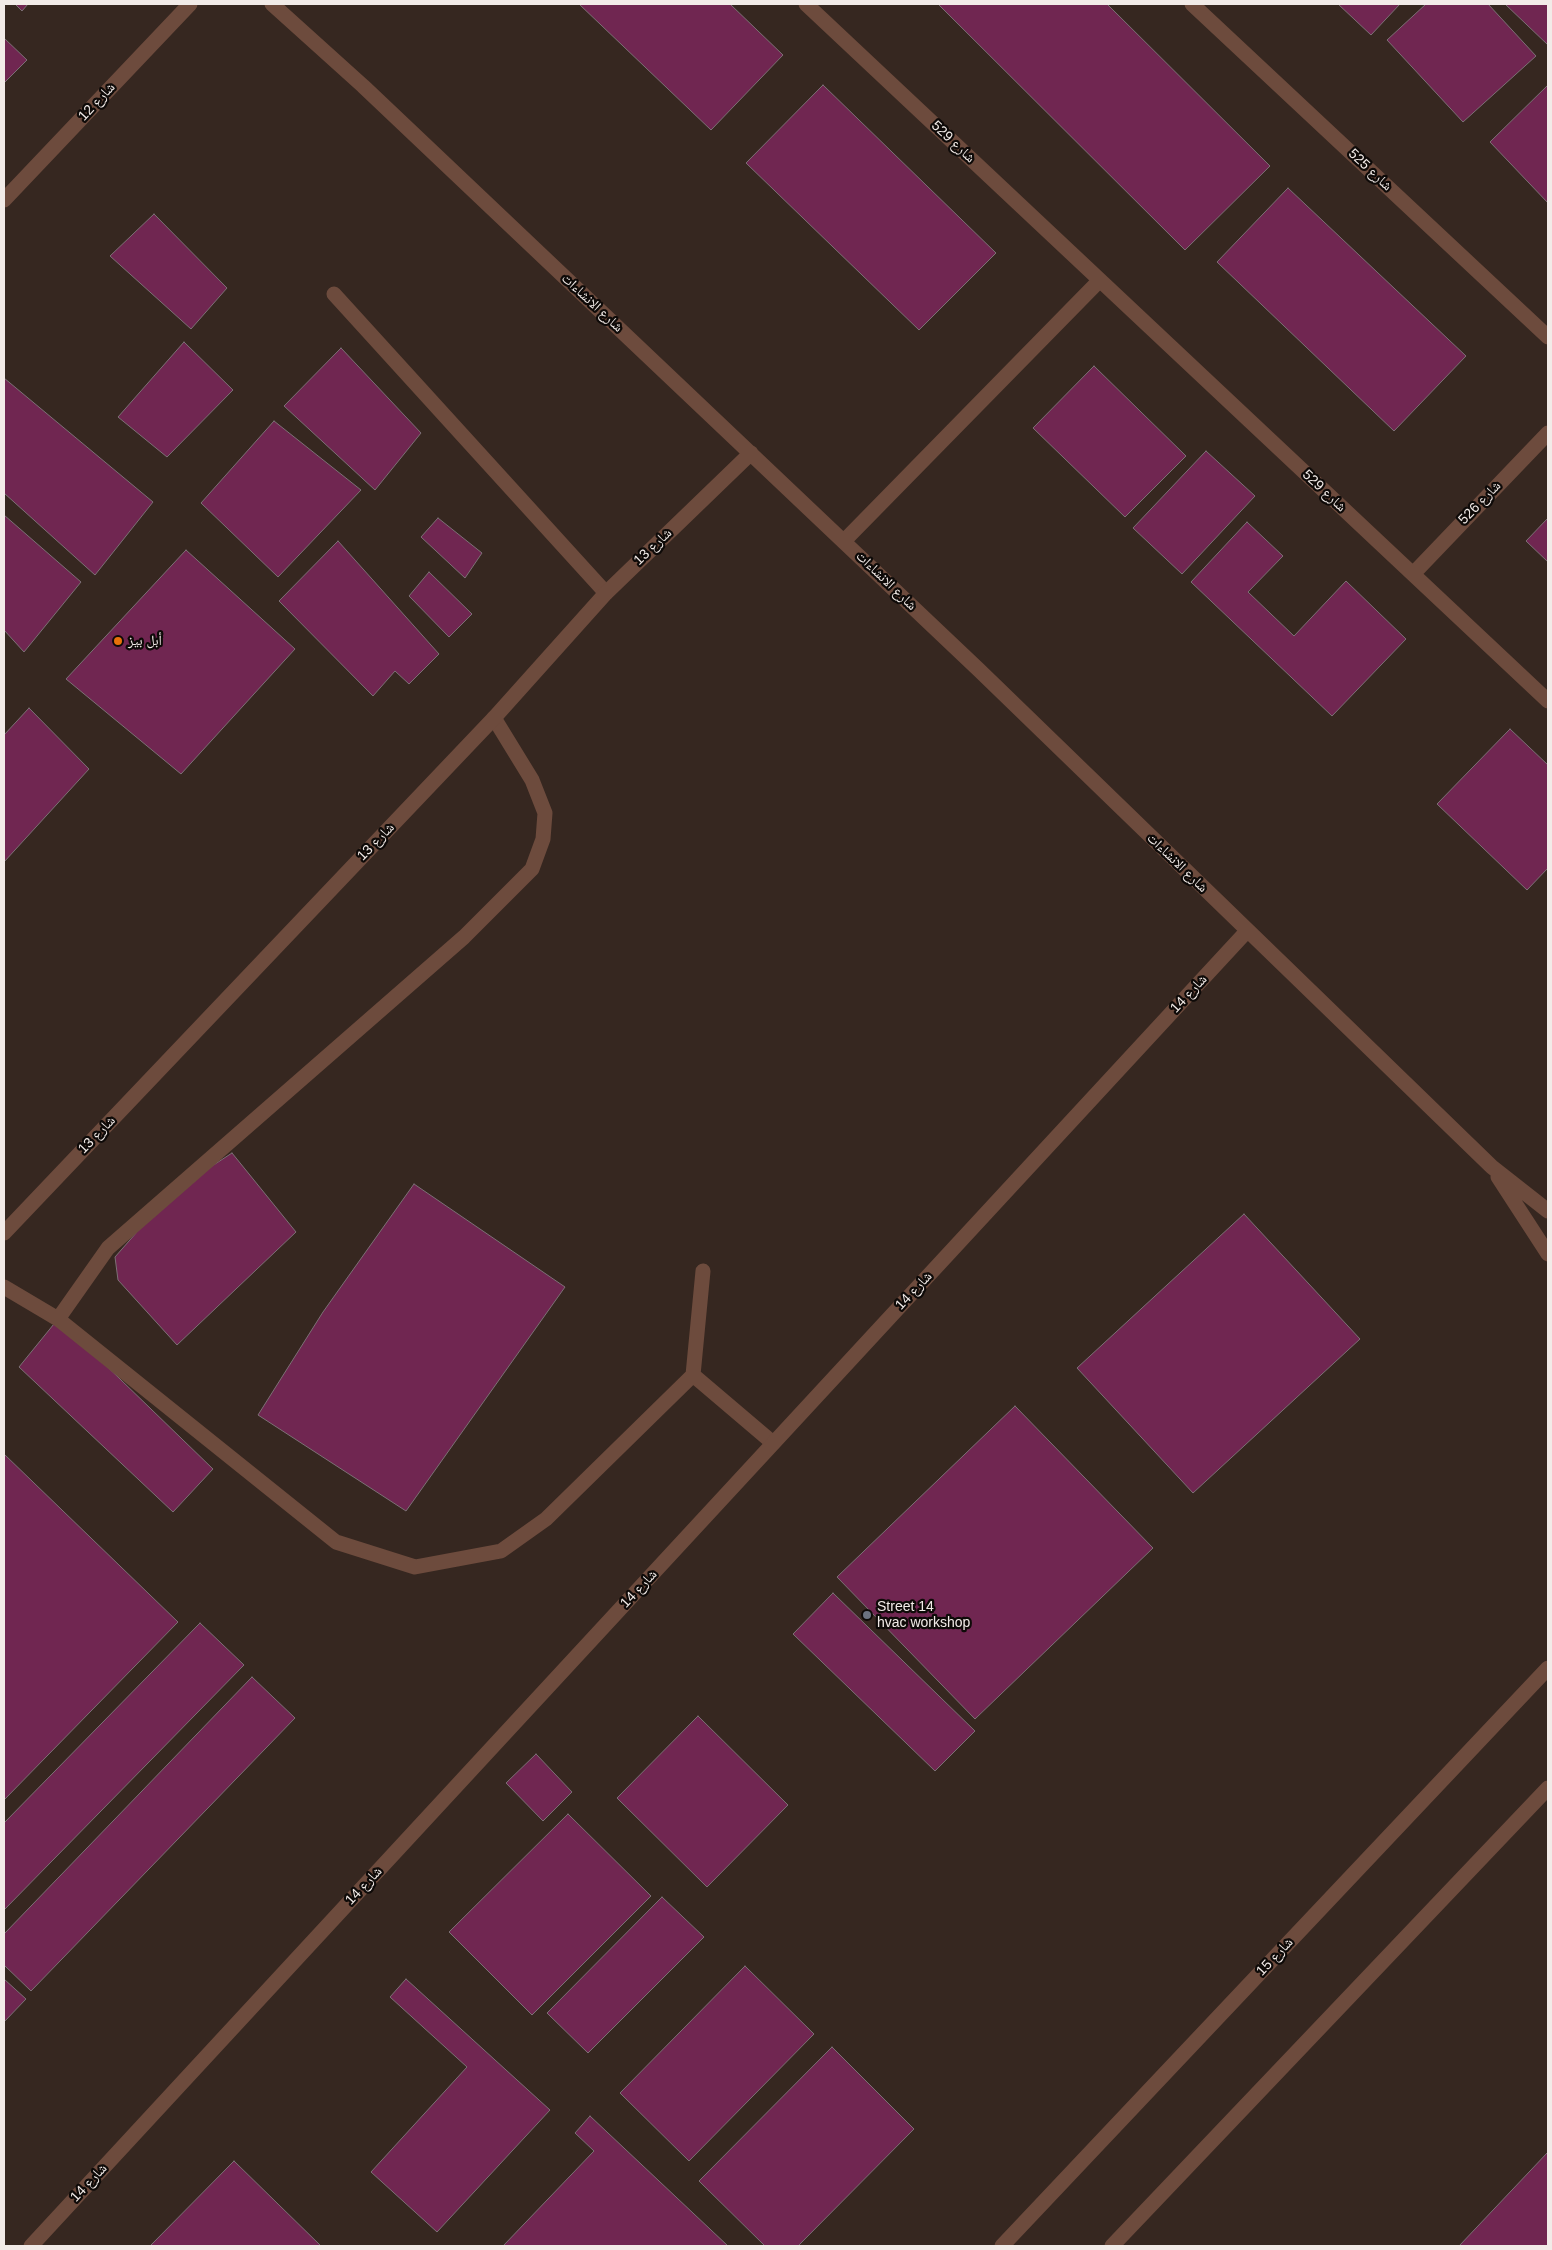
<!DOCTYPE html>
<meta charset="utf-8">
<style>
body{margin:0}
#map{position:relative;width:1552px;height:2250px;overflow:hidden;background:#291f1b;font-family:Arial,sans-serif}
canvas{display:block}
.frame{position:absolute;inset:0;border:5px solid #f2ebe8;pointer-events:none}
</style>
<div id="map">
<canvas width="1552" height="2250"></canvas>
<div class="frame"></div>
</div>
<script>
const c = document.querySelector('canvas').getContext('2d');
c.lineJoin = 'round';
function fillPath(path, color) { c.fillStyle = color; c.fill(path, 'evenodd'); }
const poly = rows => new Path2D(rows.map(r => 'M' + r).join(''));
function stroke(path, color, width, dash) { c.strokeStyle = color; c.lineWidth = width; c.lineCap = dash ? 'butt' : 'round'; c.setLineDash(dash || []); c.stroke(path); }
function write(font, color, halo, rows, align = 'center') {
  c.font = font + ' Arial,"Noto Naskh Arabic",sans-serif'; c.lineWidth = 4.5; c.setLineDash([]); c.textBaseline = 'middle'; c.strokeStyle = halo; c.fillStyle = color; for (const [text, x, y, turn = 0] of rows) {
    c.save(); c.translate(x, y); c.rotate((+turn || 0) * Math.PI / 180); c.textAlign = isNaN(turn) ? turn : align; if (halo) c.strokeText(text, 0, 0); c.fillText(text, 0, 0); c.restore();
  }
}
const built = poly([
 [4,4,1548,4,1548,2246,4,2246]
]);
const building = poly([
 [15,4,28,4,22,11,15,4],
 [579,4,730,4,783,55,711,130,579,4],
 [938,4,1107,4,1270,166,1185,250,938,4],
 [1338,4,1400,4,1371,35,1338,4],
 [1426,4,1488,4,1536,56,1463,122,1387,40,1426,4],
 [1505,4,1548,4,1548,45,1505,4],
 [4,38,27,60,4,83,4,38],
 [823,85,996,253,919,330,746,163,823,85],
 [1548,85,1548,203,1490,142,1548,85],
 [1288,188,1466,356,1394,431,1217,262,1288,188],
 [154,214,227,288,191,329,110,256,154,214],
 [184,342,233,390,167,457,118,417,184,342],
 [341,348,421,433,375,490,284,406,341,348],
 [1094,366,1186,456,1125,517,1033,428,1094,366],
 [4,378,153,502,95,575,4,493,4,378],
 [274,421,361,490,278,577,201,503,274,421],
 [1206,451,1255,496,1182,574,1133,528,1206,451],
 [4,515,81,582,24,652,4,630,4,515],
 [438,518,482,553,465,578,421,537,438,518],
 [1548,518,1548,562,1526,541,1548,518],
 [1247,522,1283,556,1248,592,1294,636,1346,581,1406,639,1332,716,1191,582,1247,522],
 [338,541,439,654,409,684,395,671,373,696,279,601,338,541],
 [186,550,295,649,181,774,66,679,186,550],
 [429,572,472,614,449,637,409,596,429,572],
 [29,708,89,769,4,862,4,735,29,708],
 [1510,729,1548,765,1548,868,1527,890,1437,804,1510,729],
 [232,1153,296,1232,177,1345,118,1280,115,1257,172,1192,232,1153],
 [414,1184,565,1287,406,1511,258,1415,323,1312,414,1184],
 [1244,1214,1360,1339,1193,1493,1077,1368,1244,1214],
 [58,1319,213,1469,173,1512,19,1367,58,1319],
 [1015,1406,1153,1548,975,1719,837,1577,1015,1406],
 [4,1454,178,1622,4,1800,4,1454],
 [833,1593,975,1731,935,1771,793,1634,833,1593],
 [200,1623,244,1665,4,1910,4,1823,200,1623],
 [252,1677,295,1718,31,1991,4,1965,4,1934,252,1677],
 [698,1716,788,1805,707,1887,617,1798,698,1716],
 [536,1754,572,1792,543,1821,506,1783,536,1754],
 [568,1814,651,1896,532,2015,449,1932,568,1814],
 [662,1897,704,1937,588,2053,547,2013,662,1897],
 [745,1966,814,2034,689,2161,620,2093,745,1966],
 [4,1979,26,1999,4,2022,4,1979],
 [406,1979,550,2110,437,2232,371,2172,467,2067,390,1997,406,1979],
 [832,2047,914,2129,798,2246,765,2246,699,2181,832,2047],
 [590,2116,728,2246,503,2246,594,2151,575,2133,590,2116],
 [1548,2152,1548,2246,1459,2246,1548,2152],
 [234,2161,321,2246,150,2246,234,2161]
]);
const service = poly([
 [334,294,606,593],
 [4,1287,58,1319,336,1542,415,1567,501,1551,546,1519,693,1375,703,1271],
 [58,1319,108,1248,464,937,532,869,543,839,545,813,532,780,494,718],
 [693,1375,773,1443]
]);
const minor = poly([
 [272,4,363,86,979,670,1492,1167,1548,1211],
 [806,4,1548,701],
 [1192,4,1548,337],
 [4,200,190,4],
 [844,541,1100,280],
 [1413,574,1548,433],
 [1498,1177,1548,1254],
 [4,1233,494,718,606,593,751,453],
 [31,2246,1247,931],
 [1002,2246,1548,1668],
 [1112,2246,1548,1788]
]);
const markers = [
 [118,641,5,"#e8710a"],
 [867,1615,5,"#6b7280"]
];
const streetNames = [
 ["شارع 12",97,102,-47],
 ["شارع 529",953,142,43],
 ["شارع 525",1370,170,43],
 ["شارع الانشاءات",592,303,43],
 ["شارع 529",1324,491,43],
 ["شارع 526",1480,503,-46],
 ["شارع 13",653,547,-44],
 ["شارع الانشاءات",886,581,44],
 ["شارع 13",376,842,-46],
 ["شارع الانشاءات",1177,863,44],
 ["شارع 14",1189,994,-47],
 ["شارع 13",97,1135,-46],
 ["شارع 14",914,1291,-47],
 ["شارع 14",639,1589,-47],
 ["شارع 14",364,1886,-47],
 ["شارع 15",1275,1957,-47],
 ["شارع 14",89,2183,-47]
];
const poiNames = [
 ["أبل بيز",128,641],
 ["Street 14",877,1607],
 ["hvac workshop",877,1623]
];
fillPath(built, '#362720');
fillPath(building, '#702651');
stroke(building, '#7c7075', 1);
stroke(service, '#6d4b3d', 15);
stroke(minor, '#6d4b3d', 15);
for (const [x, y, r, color] of markers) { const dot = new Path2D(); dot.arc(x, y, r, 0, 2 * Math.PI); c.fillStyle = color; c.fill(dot); stroke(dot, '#0e0a08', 2); }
write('14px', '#f2ebe8', '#0e0a08', streetNames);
write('14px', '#f2ebe8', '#0e0a08', poiNames, 'left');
</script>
